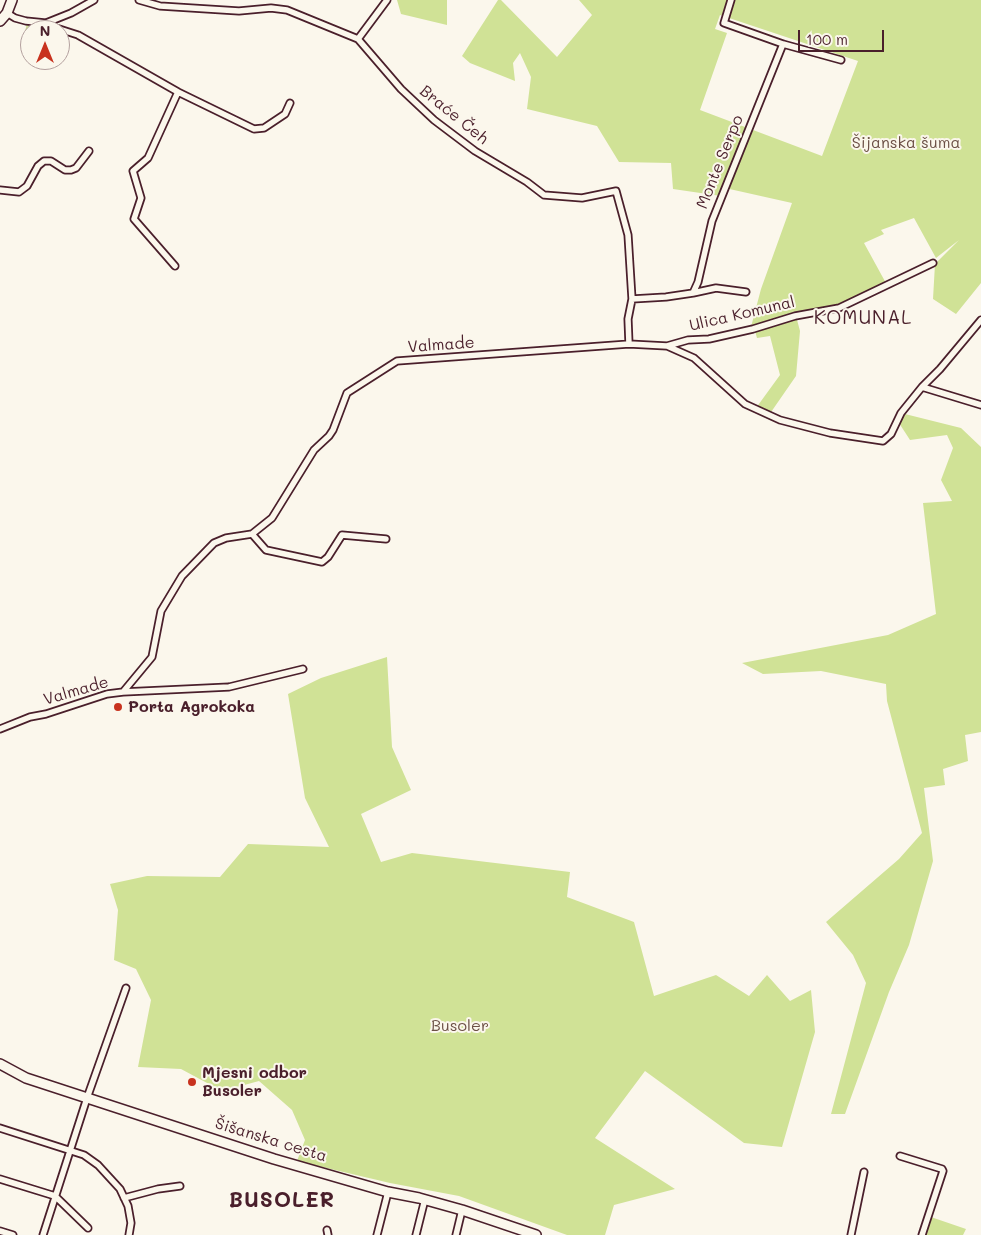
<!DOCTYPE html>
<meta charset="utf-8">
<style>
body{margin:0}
#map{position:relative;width:981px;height:1235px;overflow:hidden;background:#fbf7ec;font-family:Mali,sans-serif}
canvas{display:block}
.north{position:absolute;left:20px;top:20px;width:50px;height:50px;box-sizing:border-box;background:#fbf7ec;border:1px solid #b4a19f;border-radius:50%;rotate:0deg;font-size:14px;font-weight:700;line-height:20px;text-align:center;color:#4a1f2b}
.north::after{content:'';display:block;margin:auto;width:18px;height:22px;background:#c8321e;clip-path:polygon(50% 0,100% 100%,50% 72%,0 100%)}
.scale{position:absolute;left:798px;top:30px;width:86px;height:22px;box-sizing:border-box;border:2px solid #4a1f2b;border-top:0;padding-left:6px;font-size:15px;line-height:18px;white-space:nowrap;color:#4a1f2b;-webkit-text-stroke:4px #fbf7ec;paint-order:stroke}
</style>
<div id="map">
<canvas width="981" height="1235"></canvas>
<div class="north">N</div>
<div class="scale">100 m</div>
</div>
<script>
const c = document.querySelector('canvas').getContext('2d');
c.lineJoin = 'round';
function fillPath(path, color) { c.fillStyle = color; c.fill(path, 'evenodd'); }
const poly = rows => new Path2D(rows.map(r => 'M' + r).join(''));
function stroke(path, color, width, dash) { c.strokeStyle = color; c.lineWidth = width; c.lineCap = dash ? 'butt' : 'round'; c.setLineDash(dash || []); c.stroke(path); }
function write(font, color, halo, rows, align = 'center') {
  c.font = font + ' Mali,sans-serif'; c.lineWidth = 4; c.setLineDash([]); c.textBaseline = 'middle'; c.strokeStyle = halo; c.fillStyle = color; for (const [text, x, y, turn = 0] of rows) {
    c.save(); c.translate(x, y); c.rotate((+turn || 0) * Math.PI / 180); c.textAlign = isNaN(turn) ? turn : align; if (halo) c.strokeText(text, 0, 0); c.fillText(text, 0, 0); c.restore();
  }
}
const green = poly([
 [397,0,447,0,447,25,401,14],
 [498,0,501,0,557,57,592,15,579,0,981,0,981,283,956,314,933,299,935,264,959,240,936,258,914,218,881,230,884,234,864,243,887,285,839,308,796,316,800,331,796,376,769,415,756,408,780,375,770,336,757,338,755,331,751,327,761,289,792,203,725,188,721,196,673,189,671,163,619,162,597,126,527,109,531,77,520,53,513,63,515,81,470,63,462,56],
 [720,15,858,61,822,156,700,110,727,33,715,29],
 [27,23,57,30,30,30,30,37,24,36],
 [901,413,961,428,981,447,981,732,965,735,968,761,943,769,945,785,924,788,933,861,909,945,889,992,845,1114,831,1114,866,983,853,955,826,922,899,859,922,833,887,701,886,684,821,671,763,674,742,663,888,635,936,614,923,503,952,501,941,480,953,448,947,435,910,440,899,423],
 [387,657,392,747,411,790,361,814,381,862,412,853,570,872,567,897,634,922,654,996,716,975,749,996,767,975,790,1001,811,990,815,1032,782,1147,744,1143,645,1071,595,1138,675,1189,614,1205,605,1235,567,1235,459,1196,390,1183,297,1161,305,1140,292,1110,259,1081,222,1091,181,1069,138,1067,151,1000,136,969,114,960,118,910,110,884,147,876,220,877,248,844,329,847,305,798,288,694,321,678],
 [928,1216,966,1229,963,1235,922,1235]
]);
const street = poly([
 [139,0,160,6,239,11,271,8,287,10,358,39,401,89,434,120,475,151,527,182,544,195,582,198,616,191,628,235,632,299,628,319,629,344],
 [731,0,724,23,783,44,841,60],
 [7,13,15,18,26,21,46,23,71,13,94,0],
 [46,23,50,26,78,35,178,92,148,158,133,171,141,198,134,219,175,266],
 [358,39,387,0],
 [178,92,254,129,264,128,285,114,290,103],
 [0,190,19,192,27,186,38,166,44,161,51,161,65,170,71,170,76,168,89,151],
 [693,293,716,288,746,292],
 [632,299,666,297,693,293,698,282,712,221,783,44],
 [667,346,688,340,709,339,753,329,795,316,839,308,933,263],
 [922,387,940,369,981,320],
 [252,534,266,550,322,562,328,557,342,535,386,539],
 [123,692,229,687,303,669],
 [0,729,30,717,46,714,107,694,123,692,152,657,161,611,182,576,214,543,226,538,252,534,272,518,314,450,329,436,333,430,347,393,397,361,629,344,667,346,694,358,745,404,780,420,830,433,883,441,891,434,901,413,922,387,981,405],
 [0,1128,84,1155,98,1165,120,1189,128,1206,131,1223,129,1235],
 [900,1156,942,1169,943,1171,922,1235],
 [0,1179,55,1196,88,1228],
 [124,1198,158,1189,180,1186],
 [327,1230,328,1235],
 [0,1231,13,1235],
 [43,1235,87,1098,126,988],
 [377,1235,388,1192],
 [416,1235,425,1199],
 [456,1235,462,1210],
 [851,1235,864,1172]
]);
const secondary = poly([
 [0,21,7,13,12,0],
 [0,1064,26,1078,274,1159,388,1192,419,1198,462,1210,536,1235]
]);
const markers = [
 [118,707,5,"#c8321e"],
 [192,1082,5,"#c8321e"]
];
const streetNames = [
 ["Braće Čeh",454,115,39],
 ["Monte Serpo",720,162,-68],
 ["Ulica Komunal",742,314,-13],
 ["Valmade",441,345,-4],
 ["Valmade",76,691,-16],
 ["Šišanska cesta",271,1140,17]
];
const parkNames = [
 ["Šijanska šuma",906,143],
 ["Busoler",460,1026]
];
const poiNames = [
 ["Porta Agrokoka",128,707],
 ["Mjesni odbor",202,1073],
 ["Busoler",202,1091]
];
const quarterNames = [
 ["KOMUNAL",863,318]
];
const districtNames = [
 ["BUSOLER",282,1201]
];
fillPath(green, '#d0e296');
stroke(street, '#4a1f2b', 9);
stroke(secondary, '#4a1f2b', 12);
stroke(street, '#fbf7ec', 5.5);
stroke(secondary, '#fbf7ec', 9);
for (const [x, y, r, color] of markers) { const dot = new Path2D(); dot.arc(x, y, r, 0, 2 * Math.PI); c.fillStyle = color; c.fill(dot); stroke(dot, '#fbf7ec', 2); }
write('16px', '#4a1f2b', '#fbf7ec', streetNames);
write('16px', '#6c5046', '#fbf7ec', parkNames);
write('bold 16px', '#4a1f2b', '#fbf7ec', poiNames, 'left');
c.letterSpacing = '1px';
write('19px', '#4a1f2b', '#fbf7ec', quarterNames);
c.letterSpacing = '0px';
c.letterSpacing = '1px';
write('bold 21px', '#4a1f2b', '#fbf7ec', districtNames);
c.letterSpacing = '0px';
</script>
